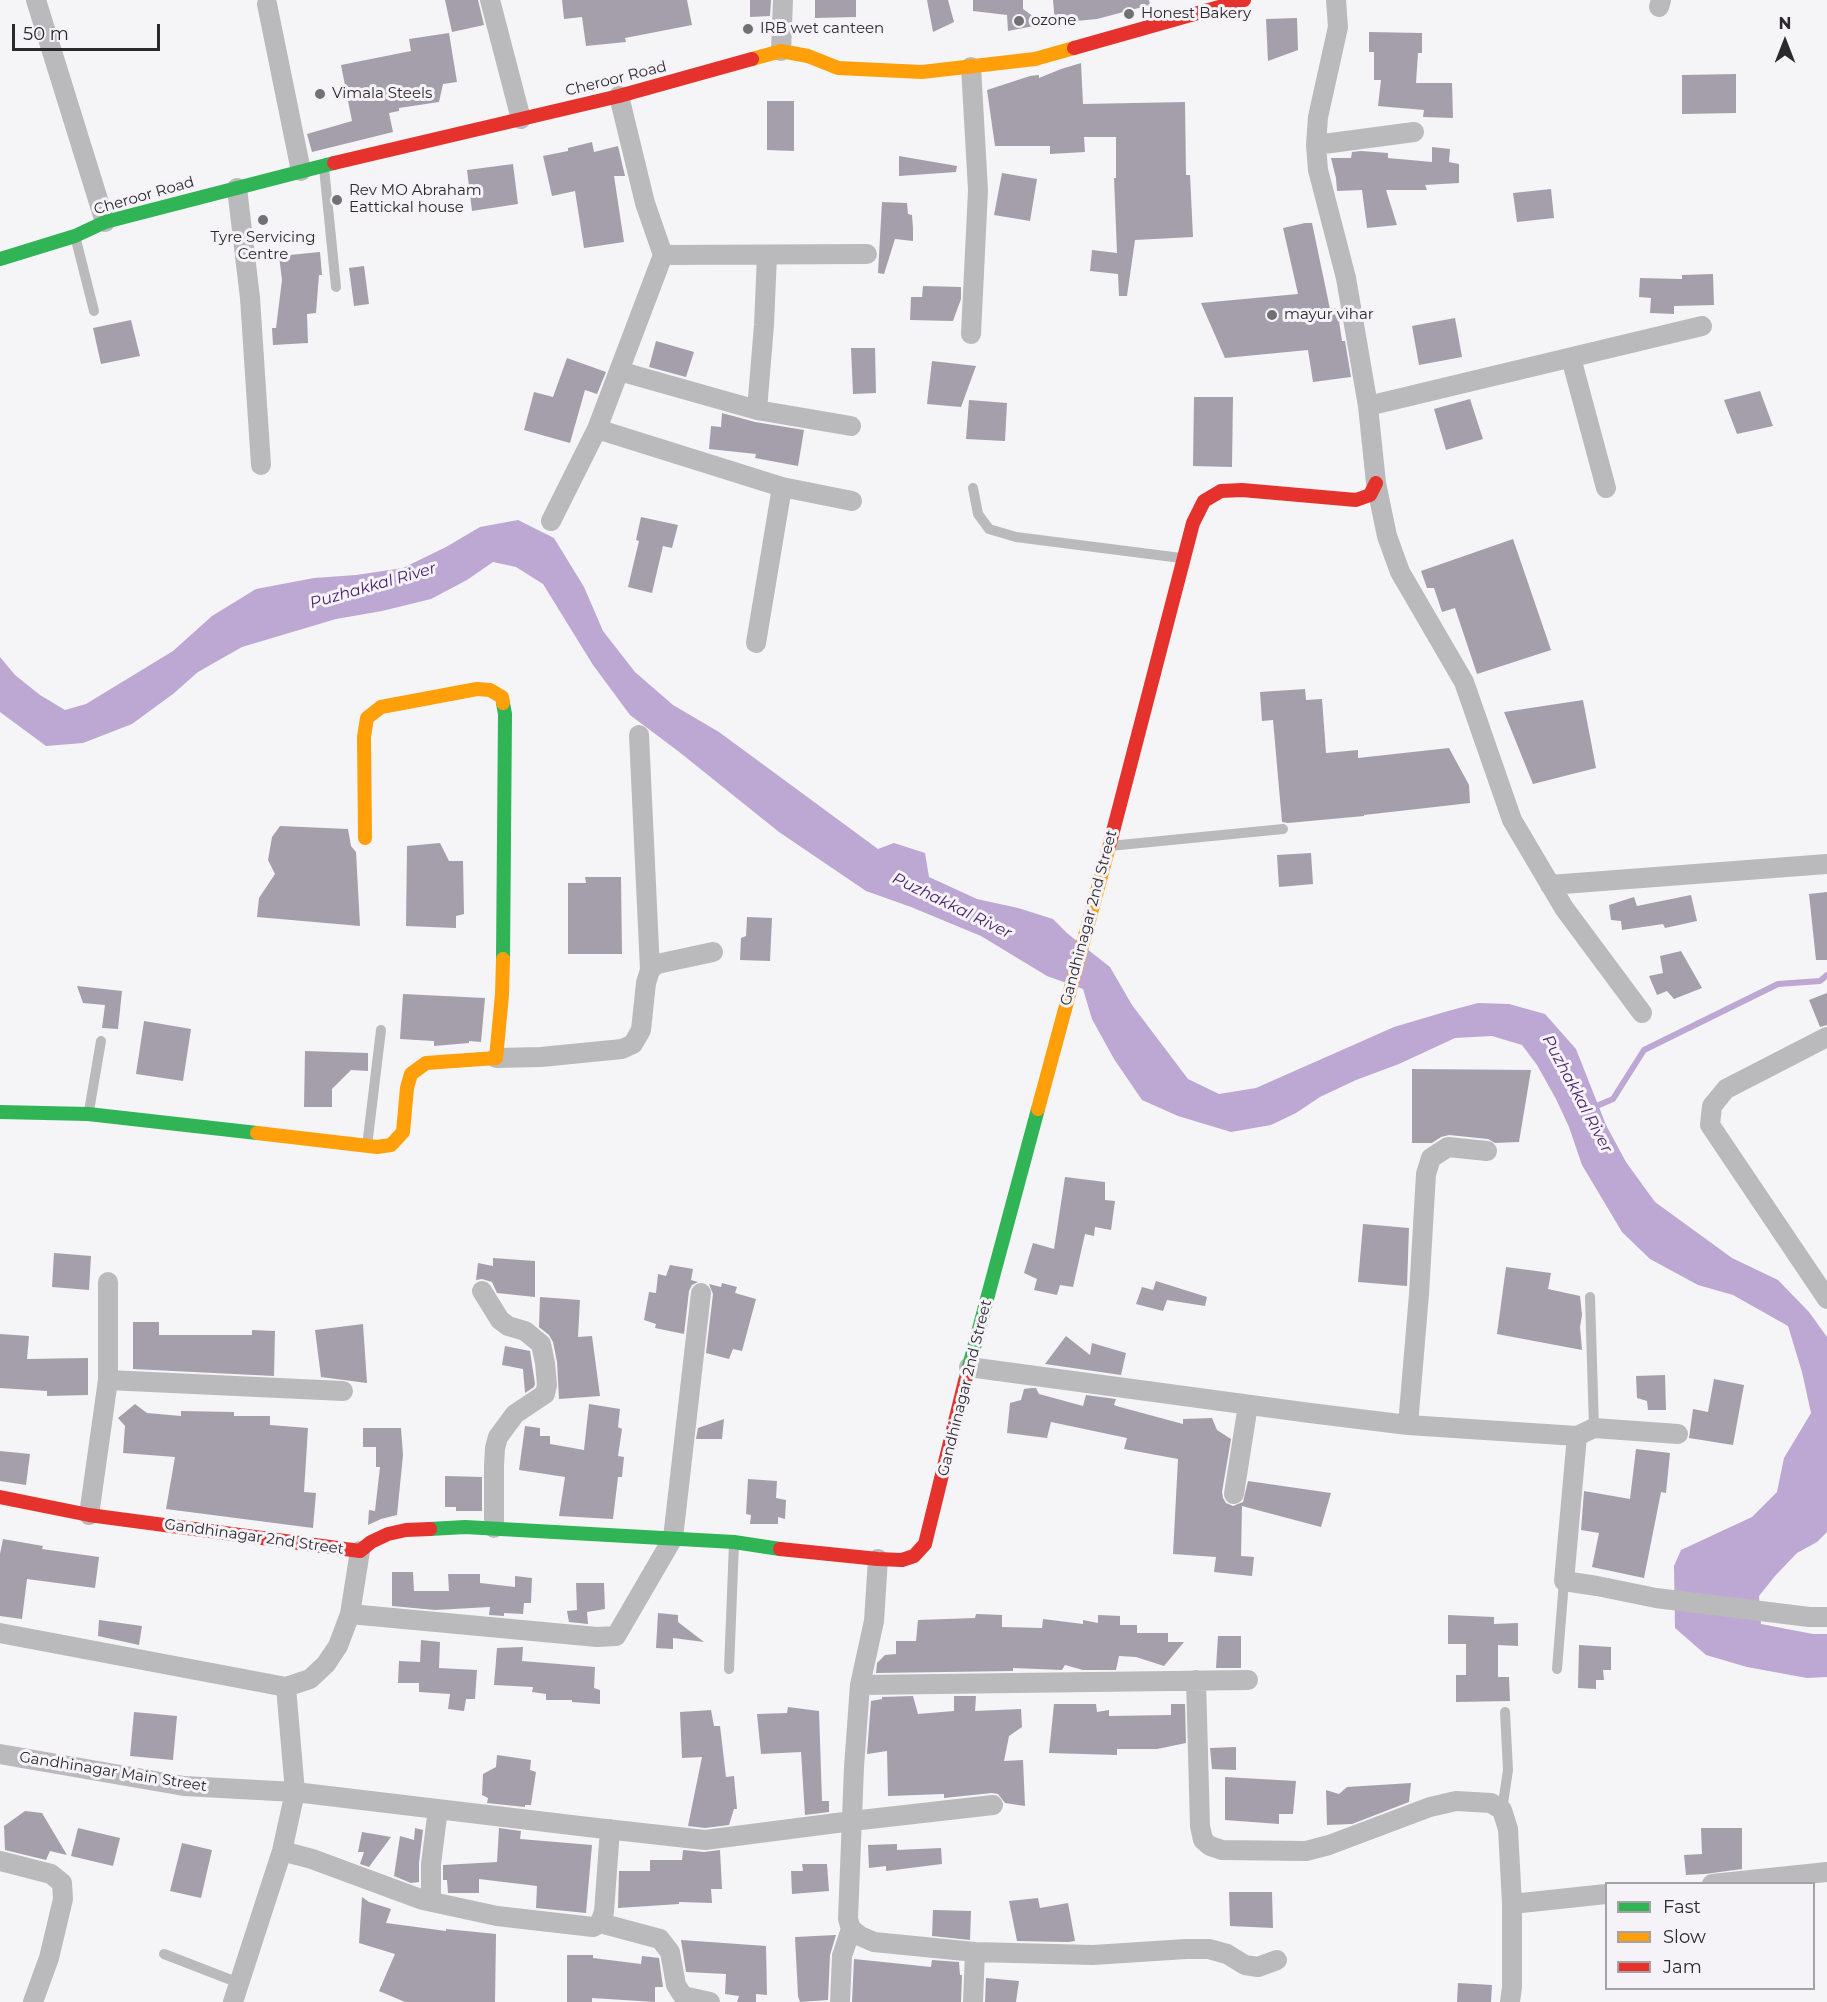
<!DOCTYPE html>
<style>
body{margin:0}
#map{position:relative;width:1827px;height:2002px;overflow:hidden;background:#f5f4f7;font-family:Montserrat,sans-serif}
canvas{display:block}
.legend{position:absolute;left:1605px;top:1882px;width:210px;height:108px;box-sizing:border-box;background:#f5f3f8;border:2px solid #a4a2a6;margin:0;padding:8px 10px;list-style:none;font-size:18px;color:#2a292b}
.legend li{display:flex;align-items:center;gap:12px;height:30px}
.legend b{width:30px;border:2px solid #a4a2a6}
.north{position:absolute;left:1755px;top:12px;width:60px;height:60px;-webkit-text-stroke:4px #f5f3f8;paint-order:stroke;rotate:0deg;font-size:16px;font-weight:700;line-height:24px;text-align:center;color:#2a292b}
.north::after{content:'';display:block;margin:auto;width:21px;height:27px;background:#2a292b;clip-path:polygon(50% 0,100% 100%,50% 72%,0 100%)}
.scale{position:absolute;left:12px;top:24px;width:148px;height:27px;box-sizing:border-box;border:3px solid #2a292b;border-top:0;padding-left:8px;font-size:18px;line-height:21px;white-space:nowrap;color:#2a292b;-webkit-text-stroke:4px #f5f3f8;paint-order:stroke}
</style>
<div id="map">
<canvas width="1827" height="2002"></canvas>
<ul class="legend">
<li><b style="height:8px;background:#30b455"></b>Fast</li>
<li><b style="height:8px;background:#ff9f0a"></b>Slow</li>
<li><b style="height:8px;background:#e5322d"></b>Jam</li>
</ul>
<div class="north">N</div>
<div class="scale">50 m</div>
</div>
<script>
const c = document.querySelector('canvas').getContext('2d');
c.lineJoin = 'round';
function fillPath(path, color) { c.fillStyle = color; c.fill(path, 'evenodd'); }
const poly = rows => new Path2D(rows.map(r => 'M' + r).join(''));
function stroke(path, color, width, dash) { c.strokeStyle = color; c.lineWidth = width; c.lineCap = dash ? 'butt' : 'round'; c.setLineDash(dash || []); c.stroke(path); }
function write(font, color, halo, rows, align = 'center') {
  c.font = font + ' Montserrat,sans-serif'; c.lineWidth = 6; c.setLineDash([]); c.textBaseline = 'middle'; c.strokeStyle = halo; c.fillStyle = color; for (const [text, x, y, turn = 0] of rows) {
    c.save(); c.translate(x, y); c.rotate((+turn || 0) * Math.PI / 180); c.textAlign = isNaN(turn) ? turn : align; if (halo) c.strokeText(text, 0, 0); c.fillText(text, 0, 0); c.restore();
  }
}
const water = poly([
 [518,520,554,538,584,587,603,631,635,672,673,705,719,732,878,849,894,843,925,853,929,877,977,899,1018,908,1053,919,1068,934,1110,967,1132,1005,1188,1079,1219,1094,1256,1088,1394,1027,1448,1011,1478,1003,1509,1004,1545,1014,1576,1049,1606,1125,1626,1162,1655,1202,1732,1258,1778,1280,1809,1312,1827,1337,1827,1532,1817,1542,1797,1553,1775,1576,1759,1596,1761,1624,1813,1634,1827,1634,1827,1677,1807,1678,1747,1667,1706,1655,1675,1628,1674,1566,1681,1550,1752,1517,1777,1492,1784,1458,1811,1413,1802,1372,1788,1326,1733,1295,1698,1285,1650,1259,1622,1232,1582,1165,1569,1127,1556,1099,1537,1065,1522,1045,1492,1036,1455,1038,1399,1064,1356,1080,1320,1097,1296,1113,1271,1125,1231,1132,1178,1116,1142,1100,1114,1059,1092,1019,1083,989,1047,976,981,936,911,907,866,891,779,832,678,751,630,715,593,665,543,584,516,567,493,562,467,580,431,599,382,611,336,619,242,647,198,672,173,694,132,724,83,743,46,746,0,712,0,657,15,675,40,695,65,710,86,704,173,651,212,616,256,589,314,578,356,575,403,568,446,547,480,527]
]);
const stream = poly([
 [1592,1108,1613,1099,1644,1050,1778,984,1820,981,1827,975]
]);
const building = poly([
 [445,0,478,0,484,25,452,32],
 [562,0,687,0,692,25,625,38,626,42,586,46,582,17,564,19],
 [750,0,771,0,770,16,750,17],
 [815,0,856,0,856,17,815,18],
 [927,0,948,0,954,22,933,32],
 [973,0,1023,0,1023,9,1044,24,1008,31,1007,15,973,11],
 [1053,0,1149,0,1150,5,1097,19,1055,23],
 [1297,18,1298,50,1268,61,1266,19],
 [1369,32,1422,33,1422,53,1418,53,1416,83,1452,83,1453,118,1423,117,1424,110,1378,106,1381,80,1374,80,1374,52,1369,52],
 [449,33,457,82,443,84,439,102,399,108,399,111,389,113,393,132,312,152,307,134,352,121,341,65,411,51,409,39],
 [1081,63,1083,104,1185,102,1186,175,1190,175,1193,237,1135,240,1127,296,1119,296,1118,274,1090,271,1092,250,1117,253,1114,178,1116,178,1116,137,1084,137,1085,152,1050,154,1050,146,995,146,987,90,1030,76,1039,75,1039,78,1061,69],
 [1736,74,1736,113,1682,114,1682,75],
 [767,101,794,101,794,151,767,150],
 [592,142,594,152,618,146,625,176,614,176,624,242,584,248,575,191,552,196,543,156,568,151,568,148],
 [1432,147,1450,149,1449,162,1459,164,1459,183,1425,185,1427,190,1386,190,1397,225,1367,228,1362,190,1337,191,1336,178,1331,158,1351,158,1352,152,1361,151,1388,153,1388,158,1432,162],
 [899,156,957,166,956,172,899,176],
 [513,164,518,204,472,211,467,170],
 [1002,173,1037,179,1030,221,994,215],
 [1551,189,1554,218,1517,222,1513,193],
 [882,202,907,203,908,214,912,215,913,229,913,241,895,239,884,274,878,273],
 [1305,223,1312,223,1330,309,1337,308,1342,341,1345,341,1351,377,1313,382,1308,350,1225,358,1201,303,1298,294,1283,228],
 [320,252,322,275,319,275,316,313,307,314,308,343,273,345,272,328,276,328,282,280,279,256],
 [364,266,369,304,354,306,349,268],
 [1713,274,1714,305,1674,306,1674,314,1650,313,1651,298,1639,297,1640,278,1682,279,1682,275],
 [923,286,961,287,961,299,953,321,910,320,911,297,922,297],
 [1455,318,1462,357,1419,365,1412,326],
 [131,320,140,356,101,364,93,328],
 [656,341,694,352,686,377,649,367],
 [851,348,875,348,876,393,853,394],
 [567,358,606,372,597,394,585,390,570,443,524,430,534,392,553,397],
 [932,361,976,366,961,407,927,404],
 [1760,391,1773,426,1737,434,1724,400],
 [1194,397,1233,397,1232,467,1193,466],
 [1470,399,1483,439,1446,450,1434,409],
 [969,400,1007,403,1005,441,966,439],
 [722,413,755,422,804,430,798,466,755,458,756,454,709,449,711,426,721,427],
 [641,517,678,525,672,548,663,546,652,593,628,587,639,541,636,540],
 [1513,539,1551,650,1477,674,1455,608,1442,612,1434,588,1427,588,1421,571],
 [1305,689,1306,700,1322,699,1326,753,1358,750,1358,758,1449,748,1469,785,1470,803,1364,815,1364,816,1288,823,1282,822,1273,720,1262,721,1260,692],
 [1583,700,1596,768,1533,784,1504,712],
 [280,826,348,829,351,846,356,852,360,926,257,917,259,898,275,874,268,860,272,837],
 [440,843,449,861,463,861,464,914,456,916,456,928,406,926,407,846],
 [1311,853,1313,884,1279,887,1277,855],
 [585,877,621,877,622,954,568,954,568,883,586,883],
 [1827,892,1827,960,1816,960,1809,894],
 [1691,895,1697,921,1665,928,1663,924,1622,930,1621,921,1611,920,1609,905,1634,897,1637,906],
 [747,917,772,918,770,961,740,960,741,938,746,936],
 [1681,951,1702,988,1674,999,1667,991,1657,995,1649,976,1663,973,1660,956],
 [77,986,122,991,118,1029,102,1028,105,1005,83,1003],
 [1827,993,1827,1025,1820,1027,1809,1000],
 [403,994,485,998,481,1042,469,1041,469,1043,434,1046,434,1041,400,1039],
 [144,1021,191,1029,183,1081,136,1074],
 [305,1051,368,1053,368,1071,351,1070,332,1089,332,1107,304,1107],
 [1412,1069,1531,1070,1519,1142,1495,1143,1488,1139,1449,1135,1441,1137,1432,1143,1412,1143],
 [1065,1177,1105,1182,1105,1200,1115,1201,1111,1230,1095,1227,1094,1236,1085,1234,1073,1287,1060,1285,1057,1295,1034,1290,1037,1279,1024,1273,1033,1243,1054,1249],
 [1363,1224,1409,1228,1407,1286,1358,1282],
 [54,1253,91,1256,89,1290,52,1287],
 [493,1258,535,1261,535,1297,497,1293,492,1282,482,1279,476,1280,478,1263,493,1266],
 [670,1265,693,1269,691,1280,698,1282,692,1285,689,1291,684,1334,655,1328,656,1324,644,1320,649,1292,656,1293,658,1274,666,1276],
 [1506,1267,1551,1273,1548,1289,1580,1296,1582,1315,1580,1327,1582,1350,1497,1334],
 [1156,1281,1207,1297,1205,1306,1167,1300,1163,1311,1136,1304,1142,1287,1153,1290],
 [722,1283,737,1287,735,1293,756,1299,742,1351,733,1349,729,1359,706,1353,713,1294,709,1284,721,1287],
 [540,1297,580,1300,578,1337,592,1336,600,1396,559,1399,557,1362,553,1342,549,1335,539,1327],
 [133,1322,159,1322,159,1335,252,1335,252,1330,275,1331,274,1376,133,1369],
 [363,1324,367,1383,321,1377,315,1330],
 [0,1334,29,1336,27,1359,88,1358,88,1395,47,1396,47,1391,0,1388],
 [1066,1336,1090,1355,1092,1343,1126,1353,1121,1375,1045,1364],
 [505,1346,530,1351,535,1384,534,1387,525,1393,523,1369,502,1365],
 [1665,1375,1666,1410,1648,1410,1647,1401,1637,1398,1636,1376],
 [1714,1379,1744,1385,1733,1445,1689,1438,1693,1409,1708,1412],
 [1032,1388,1036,1388,1039,1394,1083,1406,1086,1395,1116,1399,1114,1405,1120,1407,1183,1424,1183,1419,1212,1418,1217,1430,1231,1439,1222,1492,1223,1498,1226,1503,1233,1506,1243,1502,1248,1481,1331,1493,1321,1527,1242,1506,1241,1556,1254,1557,1252,1576,1214,1572,1216,1557,1173,1554,1178,1459,1124,1449,1127,1438,1051,1422,1047,1438,1007,1433,1010,1403,1021,1400,1024,1389],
 [135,1404,147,1413,181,1416,181,1411,234,1412,234,1416,270,1416,270,1425,308,1428,304,1492,316,1493,313,1528,166,1509,175,1457,123,1453,125,1426,118,1418],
 [589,1404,620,1409,618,1427,622,1429,618,1456,624,1457,622,1477,618,1477,613,1519,559,1516,565,1477,519,1470,525,1426,540,1428,540,1436,550,1436,550,1444,584,1450],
 [724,1419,722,1439,696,1439,698,1428],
 [363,1428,401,1428,403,1455,397,1515,381,1519,368,1525,369,1510,375,1511,380,1467,376,1467,376,1447,363,1447],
 [1636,1449,1670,1453,1666,1493,1661,1492,1644,1578,1592,1567,1599,1533,1581,1530,1584,1491,1630,1499],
 [0,1451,30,1454,26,1485,0,1481],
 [445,1476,482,1477,482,1511,456,1511,456,1507,445,1507],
 [748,1479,777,1481,776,1498,786,1500,785,1519,778,1517,778,1524,750,1524,751,1515,746,1514],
 [3,1539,43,1546,42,1549,99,1557,95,1588,27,1579,22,1619,0,1616,0,1554],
 [392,1572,413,1572,414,1591,449,1591,448,1574,480,1574,480,1583,515,1587,515,1576,532,1578,531,1603,524,1603,523,1614,504,1613,504,1616,489,1615,490,1607,435,1610,392,1606],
 [576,1583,604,1583,605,1609,587,1612,588,1624,569,1622,567,1611,577,1610],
 [658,1613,678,1615,678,1622,704,1642,673,1638,673,1649,656,1648],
 [976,1614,1002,1615,1002,1627,1042,1628,1043,1619,1083,1624,1083,1620,1098,1623,1098,1615,1120,1616,1120,1625,1137,1625,1137,1633,1168,1633,1168,1642,1184,1642,1164,1666,1136,1657,1119,1656,1116,1670,1083,1670,1065,1665,1062,1670,1013,1668,1013,1671,876,1673,877,1663,885,1655,896,1654,896,1641,916,1641,918,1620,975,1618],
 [1448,1615,1494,1617,1494,1624,1518,1623,1518,1646,1498,1645,1498,1677,1509,1677,1510,1701,1456,1702,1456,1675,1466,1675,1466,1644,1448,1644],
 [99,1620,142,1626,139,1645,98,1636],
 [1218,1636,1241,1636,1241,1668,1216,1668],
 [421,1640,440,1642,439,1668,477,1670,475,1699,466,1699,464,1711,448,1709,450,1694,419,1692,419,1683,398,1683,399,1661,420,1662],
 [1579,1645,1611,1647,1611,1670,1603,1670,1604,1680,1596,1680,1596,1689,1578,1688],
 [523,1647,522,1661,595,1667,594,1688,600,1690,600,1704,572,1702,572,1700,546,1700,546,1694,532,1692,533,1687,494,1685,497,1648],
 [913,1696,918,1714,954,1711,954,1696,976,1696,975,1711,1021,1709,1022,1727,1009,1736,1004,1761,1023,1760,1025,1806,1005,1803,998,1794,992,1793,944,1798,944,1794,888,1796,887,1751,867,1754,871,1701,882,1699,882,1697],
 [1054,1704,1096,1704,1097,1712,1109,1710,1109,1716,1171,1715,1171,1704,1185,1704,1186,1743,1157,1749,1117,1749,1117,1755,1049,1753],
 [788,1707,819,1711,822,1801,829,1801,829,1812,805,1815,801,1752,761,1754,757,1714,787,1713],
 [711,1710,714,1726,720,1726,726,1777,734,1776,737,1809,734,1809,729,1825,705,1828,688,1826,702,1757,682,1758,680,1712],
 [134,1712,177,1716,173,1760,130,1756],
 [1236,1747,1236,1770,1212,1769,1210,1748],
 [497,1755,531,1760,530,1770,536,1772,531,1805,525,1805,525,1807,487,1803,488,1798,482,1795,483,1774,496,1767],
 [1225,1777,1296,1781,1293,1814,1279,1814,1279,1824,1225,1820],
 [1411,1783,1409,1802,1352,1824,1327,1825,1326,1790,1339,1794,1347,1787],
 [25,1811,42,1813,67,1855,50,1851,46,1860,5,1850,4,1826],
 [78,1828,120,1838,113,1866,71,1856],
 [415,1828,423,1830,419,1863,419,1882,411,1883,394,1876,400,1836,414,1840],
 [499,1828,521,1831,520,1839,592,1845,586,1913,536,1908,537,1886,479,1879,479,1893,448,1893,447,1880,443,1880,443,1865,497,1862],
 [1701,1828,1742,1828,1742,1869,1705,1874,1686,1875,1684,1855,1702,1854],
 [362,1832,391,1837,369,1867,360,1864,364,1852,358,1852],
 [182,1843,212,1850,201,1898,170,1891],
 [897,1844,897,1850,941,1848,942,1864,886,1871,886,1866,869,1868,868,1845],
 [683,1850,704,1852,720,1850,722,1889,711,1889,712,1903,679,1902,679,1904,618,1908,619,1871,650,1871,650,1860,682,1860],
 [802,1864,827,1864,829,1891,792,1894,791,1871,803,1871],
 [1229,1892,1272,1892,1273,1928,1230,1926],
 [362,1897,369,1902,391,1909,386,1923,446,1931,446,1929,496,1934,495,2002,405,2002,379,1991,395,1954,359,1943],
 [1038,1898,1040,1908,1068,1903,1075,1941,1068,1942,1017,1941,1009,1901],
 [933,1910,971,1911,970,1940,932,1936],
 [836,1935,830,1955,828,2000,800,2002,798,1996,795,1937],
 [681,1940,766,1946,767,1995,756,1994,756,2002,737,2002,739,1996,725,1994,726,1974,686,1972],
 [567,1955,593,1955,593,1958,641,1964,642,1956,659,1958,663,1987,655,1987,655,2002,592,1998,592,2002,567,2002],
 [854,1959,931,1967,932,1960,959,1962,960,1975,962,1975,961,2002,852,2002],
 [986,1978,1019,1981,1016,2002,985,2002],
 [1458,1983,1492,1985,1491,2002,1457,2002]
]);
const lane = poly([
 [324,168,336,287],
 [75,236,94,311],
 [973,488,978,514,989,529,1016,537,1181,558],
 [1110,846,1283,829],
 [89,1111,101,1041],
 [367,1146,381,1030],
 [1590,1297,1594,1428],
 [729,1669,734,1543],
 [1557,1669,1564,1581],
 [1502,1810,1508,1770,1505,1712],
 [164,1954,239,1983]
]);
const street = poly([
 [36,0,105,222],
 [490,0,521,119],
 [1336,0,1338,27,1318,117,1316,145,1318,170,1346,278,1368,406,1376,483,1387,536,1400,572,1464,682,1512,820,1564,908,1642,1013],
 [267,4,301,171],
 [1659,7,1661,0],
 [781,51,783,0],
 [971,67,978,190,971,334],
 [619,96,645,203,663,255,597,429,782,487,756,643],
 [1316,145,1414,132],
 [237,188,250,298,261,465],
 [663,255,867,254],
 [1571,358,1606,488],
 [619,371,757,410,851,426],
 [1368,406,1702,326],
 [757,410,764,325,767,255],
 [782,487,852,501],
 [551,521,597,429],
 [639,735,650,970],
 [1550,885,1827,864],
 [1827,1037,1726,1089,1712,1106,1710,1125,1827,1299],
 [496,1058,541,1057,622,1049,633,1044,641,1030,646,983,650,970,657,964,713,952],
 [482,1291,500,1320,508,1326,525,1331,541,1344,545,1363,547,1385,545,1394,515,1414,498,1437,495,1448,494,1466,494,1528],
 [969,1367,1310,1413,1408,1425,1577,1436,1564,1581,1597,1586,1656,1598,1809,1617,1827,1617],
 [108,1380,108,1282],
 [1408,1425,1419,1294,1426,1174,1431,1158,1448,1147,1487,1151],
 [1577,1436,1594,1428,1678,1434],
 [1234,1494,1248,1405],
 [89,1515,108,1380,343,1391],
 [360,1551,350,1614,338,1646,326,1664,310,1679,286,1687,295,1792,588,1827,705,1840,852,1821,993,1805],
 [878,1559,874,1621,860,1685,854,1767,848,1919,851,1929,860,1936,874,1942,975,1952,1093,1955,1186,1949,1209,1949,1227,1954,1245,1965,1258,1967,1277,1960],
 [350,1614,597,1637,616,1636,673,1538,701,1293],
 [0,1633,286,1687],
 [1196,1680,1200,1826,1203,1840,1210,1846,1222,1850,1306,1851,1329,1845,1430,1807,1456,1801,1491,1803,1502,1810,1508,1829,1512,1904,1512,1987,1510,2002],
 [860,1685,1248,1680],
 [0,1754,184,1786,295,1792,282,1851,233,2002],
 [282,1851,312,1859,423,1900,497,1916,593,1927,600,1923,604,1912,610,1829],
 [0,1861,51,1874,62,1883,63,1899,49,1958,33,2002],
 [1712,1884,1827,1872],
 [431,1902,431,1864,438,1809],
 [1512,1904,1606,1894],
 [600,1923,660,1939,670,1952,676,1985,683,1996,710,2002],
 [840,2002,842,1956,851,1929],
 [973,2002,975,1952]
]);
const fast = poly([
 [0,259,75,236,105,222,334,163],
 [503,959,505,714,503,703],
 [0,1112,88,1114,257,1133],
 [965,1381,1038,1109],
 [430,1529,465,1527,734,1542,780,1549]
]);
const slow = poly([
 [752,59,781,51,808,56,838,68,922,72,1035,59,1074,48],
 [365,838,364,737,367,718,381,707,477,689,490,690,502,697,503,703],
 [1038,1109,1110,843],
 [257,1133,377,1147,391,1145,403,1132,407,1088,411,1074,426,1063,496,1058,502,995,503,959]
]);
const jam = poly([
 [1074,48,1244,0],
 [334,163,619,96,752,59],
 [1110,843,1193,523,1204,501,1221,491,1242,490,1356,500,1370,495,1376,483],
 [0,1497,89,1515,360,1551,371,1542,388,1534,406,1530,430,1529],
 [780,1549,878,1559,902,1560,914,1556,925,1544,965,1381]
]);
const markers = [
 [1129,14,6,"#717072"],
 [1019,21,6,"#717072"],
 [748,29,6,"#717072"],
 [320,94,6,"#717072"],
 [337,200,6,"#717072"],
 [263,220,6,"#717072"],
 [1272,315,6,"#717072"]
];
const poiNames = [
 ["Honest Bakery",1141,14],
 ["ozone",1031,21],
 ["IRB wet canteen",760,29],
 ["Vimala Steels",332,94],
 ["Rev MO Abraham",349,191],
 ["Eattickal house",349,208],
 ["Tyre Servicing",263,238,"center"],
 ["Centre",263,255,"center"],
 ["mayur vihar",1284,315]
];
const streetNames = [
 ["Cheroor Road",616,79,-14],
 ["Cheroor Road",144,196,-16],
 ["Gandhinagar 2nd Street",1089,918,-75],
 ["Gandhinagar 2nd Street",965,1388,-76],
 ["Gandhinagar 2nd Street",254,1537,8],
 ["Gandhinagar Main Street",113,1772,9]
];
const waterNames = [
 ["Puzhakkal River",373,586,-16],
 ["Puzhakkal River",952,906,26],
 ["Puzhakkal River",1577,1094,62]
];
fillPath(water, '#bca8d3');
stroke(stream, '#bca8d3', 6);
fillPath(building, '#a59fab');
stroke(lane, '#bababc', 10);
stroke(street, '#bababc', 20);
stroke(fast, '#30b455', 14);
stroke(slow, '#ff9f0a', 14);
stroke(jam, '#e5322d', 14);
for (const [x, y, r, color] of markers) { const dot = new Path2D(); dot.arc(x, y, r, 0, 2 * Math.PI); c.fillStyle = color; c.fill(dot); stroke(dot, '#f5f3f8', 2); }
write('15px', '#2a292b', '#f5f3f8', poiNames, 'left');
write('15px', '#2a292b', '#f5f3f8', streetNames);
write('italic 16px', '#451e67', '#f5f3f8', waterNames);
</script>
